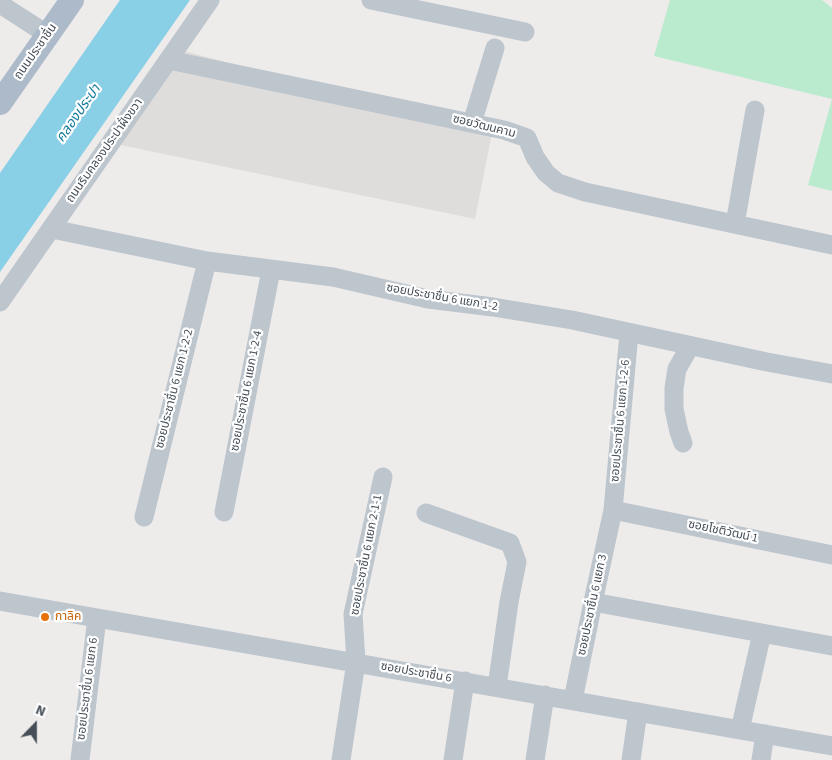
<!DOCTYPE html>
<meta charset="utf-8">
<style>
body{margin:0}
#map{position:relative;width:832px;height:760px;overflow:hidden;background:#eeebeb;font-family:"Source Sans 3",sans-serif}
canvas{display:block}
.north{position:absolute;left:10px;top:700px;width:50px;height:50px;-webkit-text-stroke:4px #fff;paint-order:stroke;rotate:22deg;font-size:14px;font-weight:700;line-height:20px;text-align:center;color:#454e57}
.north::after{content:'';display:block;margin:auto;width:18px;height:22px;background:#454e57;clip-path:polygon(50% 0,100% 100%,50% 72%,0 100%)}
</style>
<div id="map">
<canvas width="832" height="760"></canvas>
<div class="north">N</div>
</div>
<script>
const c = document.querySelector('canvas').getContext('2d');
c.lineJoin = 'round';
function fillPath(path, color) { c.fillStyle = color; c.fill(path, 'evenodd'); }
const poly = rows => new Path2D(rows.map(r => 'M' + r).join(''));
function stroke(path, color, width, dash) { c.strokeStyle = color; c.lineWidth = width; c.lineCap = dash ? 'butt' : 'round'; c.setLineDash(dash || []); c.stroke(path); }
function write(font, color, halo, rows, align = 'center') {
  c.font = font + ' "Source Sans 3","Noto Sans Thai",sans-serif'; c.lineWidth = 4.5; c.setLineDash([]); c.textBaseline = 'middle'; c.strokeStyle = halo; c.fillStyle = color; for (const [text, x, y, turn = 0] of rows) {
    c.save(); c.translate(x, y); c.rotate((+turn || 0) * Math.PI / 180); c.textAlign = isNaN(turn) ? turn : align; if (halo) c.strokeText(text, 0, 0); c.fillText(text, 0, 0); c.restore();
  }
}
const education = poly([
 [184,51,492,133,475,219,116,144]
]);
const green = poly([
 [670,0,822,0,832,8,832,191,808,185,832,99,654,56]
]);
const water = poly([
 [120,0,190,0,0,272,0,173]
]);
const minor = poly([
 [371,0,525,32],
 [0,4,48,35],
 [169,60,504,130,527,138,535,157,546,173,558,183,585,192,832,245],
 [472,123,495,48],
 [735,224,755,110],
 [52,229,207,261,333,277,428,299,493,307,572,320,767,362,832,374],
 [0,302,210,0],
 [683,443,679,432,674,409,674,388,677,369,690,346],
 [613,510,832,555],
 [224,512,271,270],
 [426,513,510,543,517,562,509,602,497,687],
 [144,517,207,261],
 [0,601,832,746],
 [593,602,832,646],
 [573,700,593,602,613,510,629,333],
 [740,730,762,633],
 [80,760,97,618],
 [341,760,356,662,353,614,383,477],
 [453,760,465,681],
 [535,760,545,695],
 [631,760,638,712],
 [761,760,765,734]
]);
const major = poly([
 [0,103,72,0]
]);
const markers = [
 [45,617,5,"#e8710a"]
];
const streetNames = [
 ["ถนนประชาชื่น",36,52,-55],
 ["ซอยวัฒนคาม",484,127,14],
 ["ถนนริมคลองประปาฝั่งขวา",105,151,-55],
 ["ซอยประชาชื่น 6 แยก 1-2",442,298,10],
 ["ซอยประชาชื่น 6 แยก 1-2-2",175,389,-76],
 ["ซอยประชาชื่น 6 แยก 1-2-4",247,391,-79],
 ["ซอยประชาชื่น 6 แยก 1-2-6",621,421,-85],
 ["ซอยโชติวัฒน์ 1",723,532,12],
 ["ซอยประชาชื่น 6 แยก 2-1-1",367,555,-79],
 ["ซอยประชาชื่น 6 แยก 3",593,605,-78],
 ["ซอยประชาชื่น 6",416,673,10],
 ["ซอยประชาชื่น 6 แยก 6",88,689,-83]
];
const foodNames = [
 ["กาลิค",55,617]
];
const waterNames = [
 ["คลองประปา",79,114,-55]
];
fillPath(education, '#dfdcdc');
fillPath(green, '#baebcf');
fillPath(water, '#89cfe6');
stroke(minor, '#bdc5cd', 19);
stroke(major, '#acbac9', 24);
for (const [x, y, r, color] of markers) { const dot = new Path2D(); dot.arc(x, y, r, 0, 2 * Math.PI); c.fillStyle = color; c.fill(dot); stroke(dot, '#fff', 2); }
write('12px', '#454e57', '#fff', streetNames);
write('12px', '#c56008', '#fff', foodNames, 'left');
write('italic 14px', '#147b9c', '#fff', waterNames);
</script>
